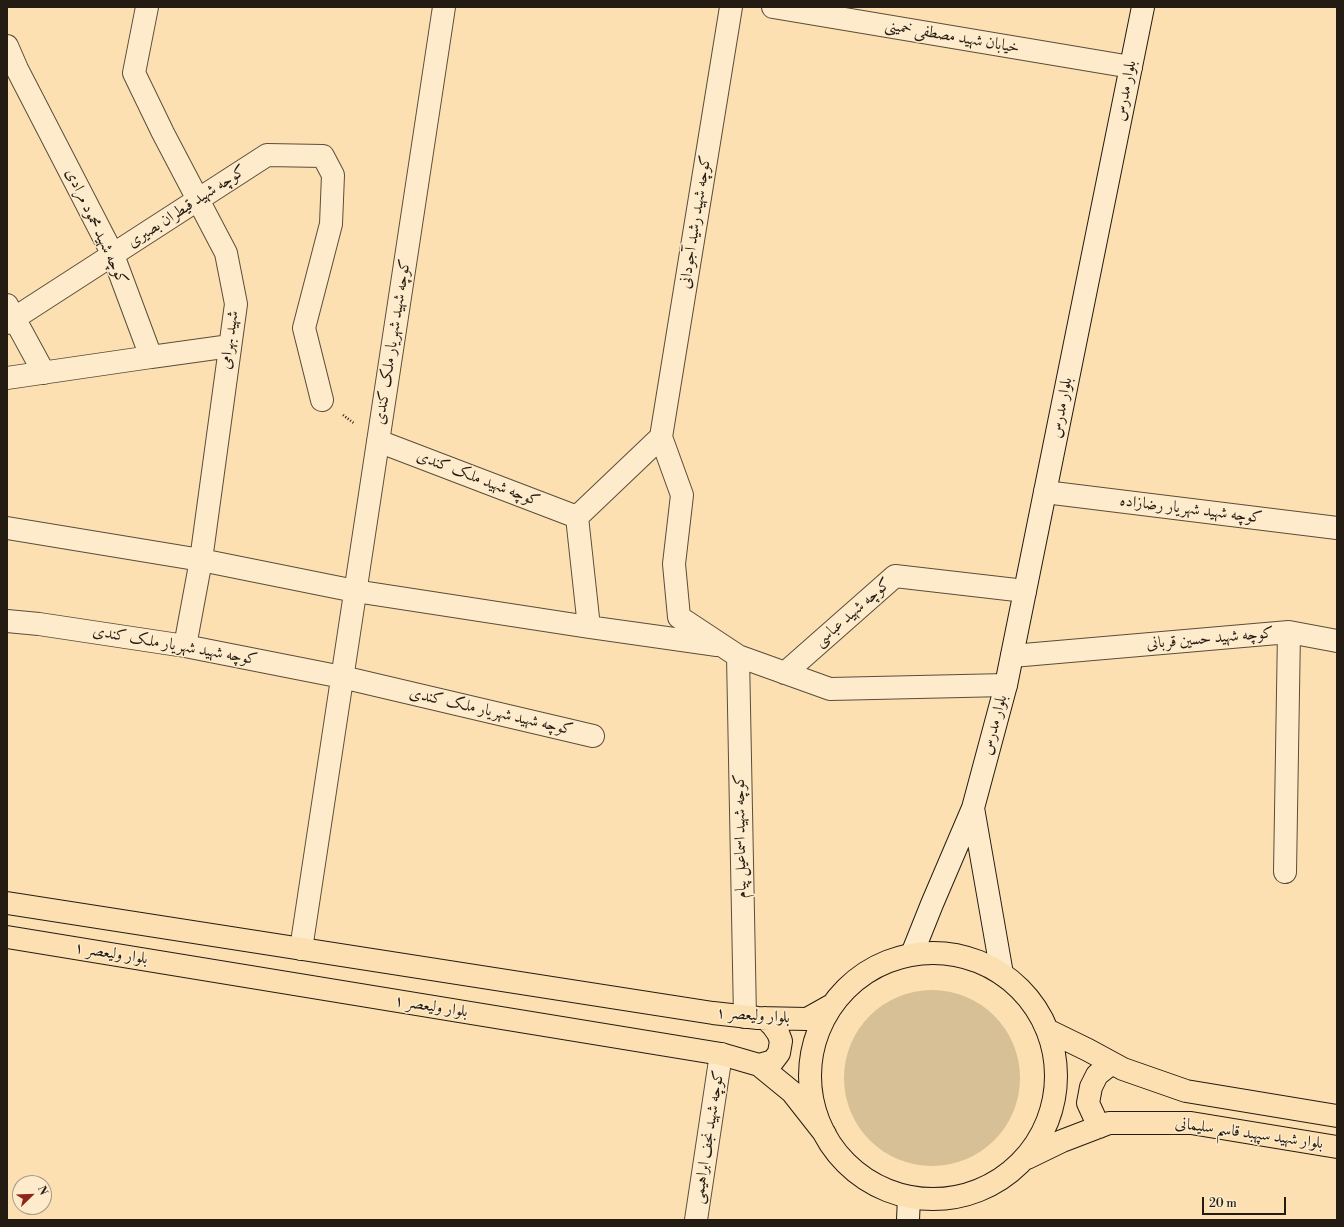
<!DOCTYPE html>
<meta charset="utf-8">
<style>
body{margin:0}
#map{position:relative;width:1344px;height:1227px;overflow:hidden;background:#fce0b1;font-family:"Libre Bodoni",serif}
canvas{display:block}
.frame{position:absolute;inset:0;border:8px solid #241c12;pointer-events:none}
.north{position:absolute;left:12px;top:1175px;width:40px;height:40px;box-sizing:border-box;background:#fdebcc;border:1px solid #a69882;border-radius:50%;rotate:67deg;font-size:11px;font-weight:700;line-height:16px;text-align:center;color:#241c12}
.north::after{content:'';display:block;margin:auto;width:14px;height:18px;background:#8f2418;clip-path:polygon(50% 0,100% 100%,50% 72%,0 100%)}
.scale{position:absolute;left:1202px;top:1197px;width:84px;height:18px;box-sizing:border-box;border:2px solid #241c12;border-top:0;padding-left:5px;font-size:12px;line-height:14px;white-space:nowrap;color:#241c12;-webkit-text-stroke:3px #fdebcc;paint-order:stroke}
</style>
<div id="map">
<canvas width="1344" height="1227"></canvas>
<div class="frame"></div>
<div class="north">N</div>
<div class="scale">20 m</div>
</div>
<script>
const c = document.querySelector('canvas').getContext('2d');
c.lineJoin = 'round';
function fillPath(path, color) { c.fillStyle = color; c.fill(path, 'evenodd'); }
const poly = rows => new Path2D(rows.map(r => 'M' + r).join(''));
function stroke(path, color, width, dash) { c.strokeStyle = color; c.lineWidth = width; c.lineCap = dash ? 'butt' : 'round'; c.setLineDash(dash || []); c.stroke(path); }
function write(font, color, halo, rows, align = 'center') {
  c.font = font + ' "Libre Bodoni",Amiri,serif'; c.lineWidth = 3; c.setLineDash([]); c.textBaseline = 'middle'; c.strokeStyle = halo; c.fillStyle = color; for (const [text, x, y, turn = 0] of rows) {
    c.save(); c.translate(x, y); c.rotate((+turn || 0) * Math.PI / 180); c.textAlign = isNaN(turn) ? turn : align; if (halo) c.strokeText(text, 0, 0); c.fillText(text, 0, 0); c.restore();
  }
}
const green = poly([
 '844 1078a88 88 0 1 1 176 0a88 88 0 1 1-176 0Z'
]);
const path = poly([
 [343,415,355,424]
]);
const minor = poly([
 [147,7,134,73,163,133,226,253,236,304,201,560,185,646],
 [731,7,661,437,682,495,674,564,679,617,738,656,830,689,1006,685],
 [7,46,17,69,113,255,151,357,7,378],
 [7,305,44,373],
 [7,323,267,155,323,156,333,175,331,224,304,328,322,400],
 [151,357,230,346],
 [378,441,577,517],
 [1045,492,1337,528],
 [7,528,201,560,355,591,589,627,717,645],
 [7,621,39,624,185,646,342,677,593,736],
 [589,627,577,517,661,437],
 [1289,632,1337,641],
 [738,656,745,1017],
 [1012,656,1289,632,1285,872],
 [785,673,895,576,1025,591],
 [301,949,444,7],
 [696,1220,721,1054]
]);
const tertiary = poly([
 [773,7,1131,67]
]);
const secondary = poly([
 [973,808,1002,974],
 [912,954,932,904,973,808,1006,685,1143,7],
 [908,1220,909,1197]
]);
const primary = poly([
 [7,903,713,1013,758,1018,807,1019,832,1005],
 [7,937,721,1054,759,1065,792,1092,825,1134],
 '810 1076a123 123 0 1 1 246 0a123 123 0 1 1-246 0Z',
 [1047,1030,1088,1050,1123,1069,1186,1091,1337,1116],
 [759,1065,773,1061,779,1053,781,1041,778,1033,773,1026,765,1018],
 [1099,1127,1088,1103,1091,1087,1097,1075,1112,1063],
 [1027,1158,1062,1141,1109,1123,1191,1123,1337,1147]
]);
const streetNames = [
 ["خیابان شهید مصطفی خمینی",952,37,10],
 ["بلوار مدرس",1126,91,-79],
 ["کوچه شهید قیطران بصیری",187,207,-33],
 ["کوچه شهید رشید آجودانی",696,222,-81],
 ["کوچه شهید محمود مرادی",96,227,65],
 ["شهید بهرامی",230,340,-82],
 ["کوچه شهید شهریار ملک کندی",393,342,-81],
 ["بلوار مدرس",1062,408,-79],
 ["کوچه شهید ملک کندی",478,479,21],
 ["کوچه شهید شهریار رضازاده",1191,510,7],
 ["کوچه شهید عباسی",853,613,-41],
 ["کوچه شهید حسین قربانی",1210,639,-5],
 ["کوچه شهید شهریار ملک کندی",175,646,10],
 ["کوچه شهید شهریار ملک کندی",491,712,13],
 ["بلوار مدرس",995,725,-75],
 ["کوچه شهید اسماعیل پیام",741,836,-91],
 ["بلوار ولیعصر ۱",111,954,9],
 ["بلوار ولیعصر ۱",431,1007,9],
 ["بلوار ولیعصر ۱",753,1016,4],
 ["بلوار شهید سپهبد قاسم سلیمانی",1249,1134,8],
 ["کوچه شهید نجف ابراهیمی",709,1137,-81]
];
fillPath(green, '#d7bf96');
stroke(minor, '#5a4d3a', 24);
stroke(tertiary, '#5a4d3a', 24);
stroke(secondary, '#241c12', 24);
stroke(primary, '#241c12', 24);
stroke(path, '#241c12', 2.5, [1, 2]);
stroke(minor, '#fdebcc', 22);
stroke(tertiary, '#fdebcc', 22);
stroke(secondary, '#fdebcc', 22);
stroke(primary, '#fce0b1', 22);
write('16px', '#241c12', '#fdebcc', streetNames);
</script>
